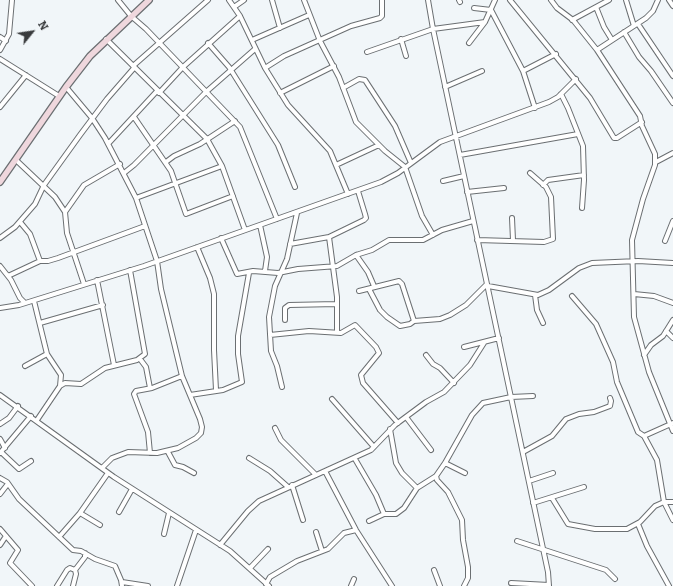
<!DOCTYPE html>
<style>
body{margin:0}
#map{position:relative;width:673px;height:586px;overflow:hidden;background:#f1f6f9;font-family:Bitter,serif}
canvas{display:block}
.north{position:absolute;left:12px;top:12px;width:40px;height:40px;-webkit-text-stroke:3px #f1f6f9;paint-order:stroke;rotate:60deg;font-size:11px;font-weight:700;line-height:16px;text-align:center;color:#393b3d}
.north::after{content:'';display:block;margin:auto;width:14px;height:18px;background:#393b3d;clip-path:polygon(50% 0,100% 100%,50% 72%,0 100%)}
</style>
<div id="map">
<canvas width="673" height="586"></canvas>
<div class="north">N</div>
</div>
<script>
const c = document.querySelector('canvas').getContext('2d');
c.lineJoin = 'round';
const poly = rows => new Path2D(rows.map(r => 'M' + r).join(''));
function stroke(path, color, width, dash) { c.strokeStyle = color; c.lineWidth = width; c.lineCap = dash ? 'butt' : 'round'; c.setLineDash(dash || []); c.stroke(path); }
const street = poly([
 [118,0,131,16,146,29,240,127,277,219],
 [229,0,240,16,265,68,288,105,330,151,348,194],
 [272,0,280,28],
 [304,0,320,41,339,77,356,122,385,151,405,167,422,216,433,235],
 [428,0,433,29,548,572,549,586],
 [459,0,460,2],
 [510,0,590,98,614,138,617,138,642,122],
 [551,0,557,8,573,20,597,50,640,116,642,126,655,154,655,165,643,199,632,240,634,317,649,372,673,431],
 [626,0,634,26],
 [669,0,673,6],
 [234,7,244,0],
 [596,7,604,27,612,40],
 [474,8,491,10,523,71,535,108],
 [572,20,609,0],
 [638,24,673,76],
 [624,32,639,57,651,71,673,103],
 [0,37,6,41],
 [106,39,207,139,222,166,245,230],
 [401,39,406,56],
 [252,40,309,15],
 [208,43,229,67,278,145,295,187],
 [469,43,485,22,495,0],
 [0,50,9,34,12,0],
 [597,50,646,18,653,11,658,0],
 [367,52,433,29,485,22],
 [0,59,59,96],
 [133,66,208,0],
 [265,68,284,56,351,26,380,18,382,16,382,0],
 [523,71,556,54],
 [66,87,92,118,105,138,136,198,157,261,161,289,182,376,200,419,202,427,201,433,196,438,178,448,157,453,128,452,112,458,102,468],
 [445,87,482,71],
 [343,88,359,79,365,80,395,126,411,163],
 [159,93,183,67,240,16],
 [280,93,334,66],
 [561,94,568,108,583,146,584,180,582,208],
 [0,107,26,75],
 [134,117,171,171,186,214,233,196],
 [108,144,157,91],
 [460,155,578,134],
 [16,160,55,197,65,212,67,233,84,284],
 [166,162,174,156,200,144,235,121],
 [656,162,673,153],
 [336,165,379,145],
 [124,173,134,165,206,92,255,49],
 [443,181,464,176],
 [543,185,548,180,584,175],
 [467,192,504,188],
 [136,198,222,166],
 [65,212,84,185,120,164],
 [512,218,513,240],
 [20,222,30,234,40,261],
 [260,225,267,257,265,271],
 [329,237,337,297,337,332],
 [0,238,15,227,35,204,44,185,80,135,107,99,134,68],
 [221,238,237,274,253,271,278,273,298,269,337,266,356,255,372,250,389,240,423,240,442,230,473,221],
 [477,240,544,242,553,239,551,197,546,187,530,173],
 [665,241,673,221],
 [290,244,329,237,364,220,366,218,365,214,358,191],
 [197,247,210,278,214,294,214,350,216,390],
 [356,255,368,272,374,286],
 [0,266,11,280,20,298,25,303],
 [8,276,40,261,48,261,58,258,145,226],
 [97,280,114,365],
 [488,286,538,295,549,290,579,268,592,263,638,261,673,263],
 [369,289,380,310,387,317,400,326,410,324,414,321,440,319,450,315,466,305,487,284],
 [359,291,399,281,402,284,414,321],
 [634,294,654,296,673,303],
 [535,295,537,310,543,323],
 [572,296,596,324,613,362,617,382,638,432,644,436,657,460,664,502,673,520],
 [34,301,47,354,61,375,60,386],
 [0,308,19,305,144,266,381,182,398,173,440,142,549,102,558,97,576,79],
 [285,320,285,308,289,305,337,304],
 [40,323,103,305],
 [666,331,673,338],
 [270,335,309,331,341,333,355,325,376,347,379,353,361,375,363,383,398,423],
 [464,347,499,338],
 [426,355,433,364,440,368,454,383],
 [644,355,651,345,663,336,673,320],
 [140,359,146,367,150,388],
 [25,366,47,354],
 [282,387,277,366,271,351,269,317,275,286,287,259,297,213],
 [0,395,114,477,230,551,269,586],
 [190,395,223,390,242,382,238,354,238,336,249,273],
 [332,399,374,447],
 [406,417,431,450],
 [37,420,60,386,65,383,81,384,105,368,137,360,145,354,130,270],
 [0,424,9,418,18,406],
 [275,428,281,440,316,475],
 [390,429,396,463,402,473,417,488],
 [644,436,673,423],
 [0,439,5,448],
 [1,452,19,469,31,461],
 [168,452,175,465,183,467,194,473],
 [523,452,552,436,566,419,579,414,594,412,610,406,611,401,610,398],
 [0,453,31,416],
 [150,453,148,432,134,394,136,391,152,388,182,376],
 [249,458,270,471,288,487],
 [355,459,376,495,384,514],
 [445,463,465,473],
 [325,471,356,530,392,586],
 [436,476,437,480,448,492,462,520,463,540,468,567,468,578,464,586],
 [0,478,7,482,19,499,73,550,81,551,95,559,115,566,121,580,122,586],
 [529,481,553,473],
 [292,485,303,520],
 [0,494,7,485],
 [552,498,568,524,595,529,627,529,640,522,655,506,664,502,673,502],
 [533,503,584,487],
 [119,512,132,489],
 [80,513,108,473],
 [369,521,384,514,396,514,404,508,417,488,436,476,445,463,472,415,483,403,511,397,533,396],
 [638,524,647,546,669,586],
 [0,529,18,550,10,563,32,586],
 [316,532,322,551],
 [164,534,169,513],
 [59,537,80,513,100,525],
 [517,541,606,570,615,579],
 [0,545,6,536],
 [220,545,248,511,259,501,371,450,395,425,426,402,444,392,470,365,484,343],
 [250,568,268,549],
 [75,570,85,557,85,553],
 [434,570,440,586],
 [122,582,148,586],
 [511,583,549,585],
 [266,584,270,577,297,561,328,549,344,533,356,530],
 [57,586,67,570,70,568,75,570],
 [73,586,76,574,75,570],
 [177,586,196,530],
 [351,586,354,579]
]);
const secondary = poly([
 [0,182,66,87,90,56,149,0]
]);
stroke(street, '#6b6f72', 6);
stroke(secondary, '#6b6f72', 8);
stroke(street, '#fff', 4);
stroke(secondary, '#efd7dd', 5.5);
</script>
